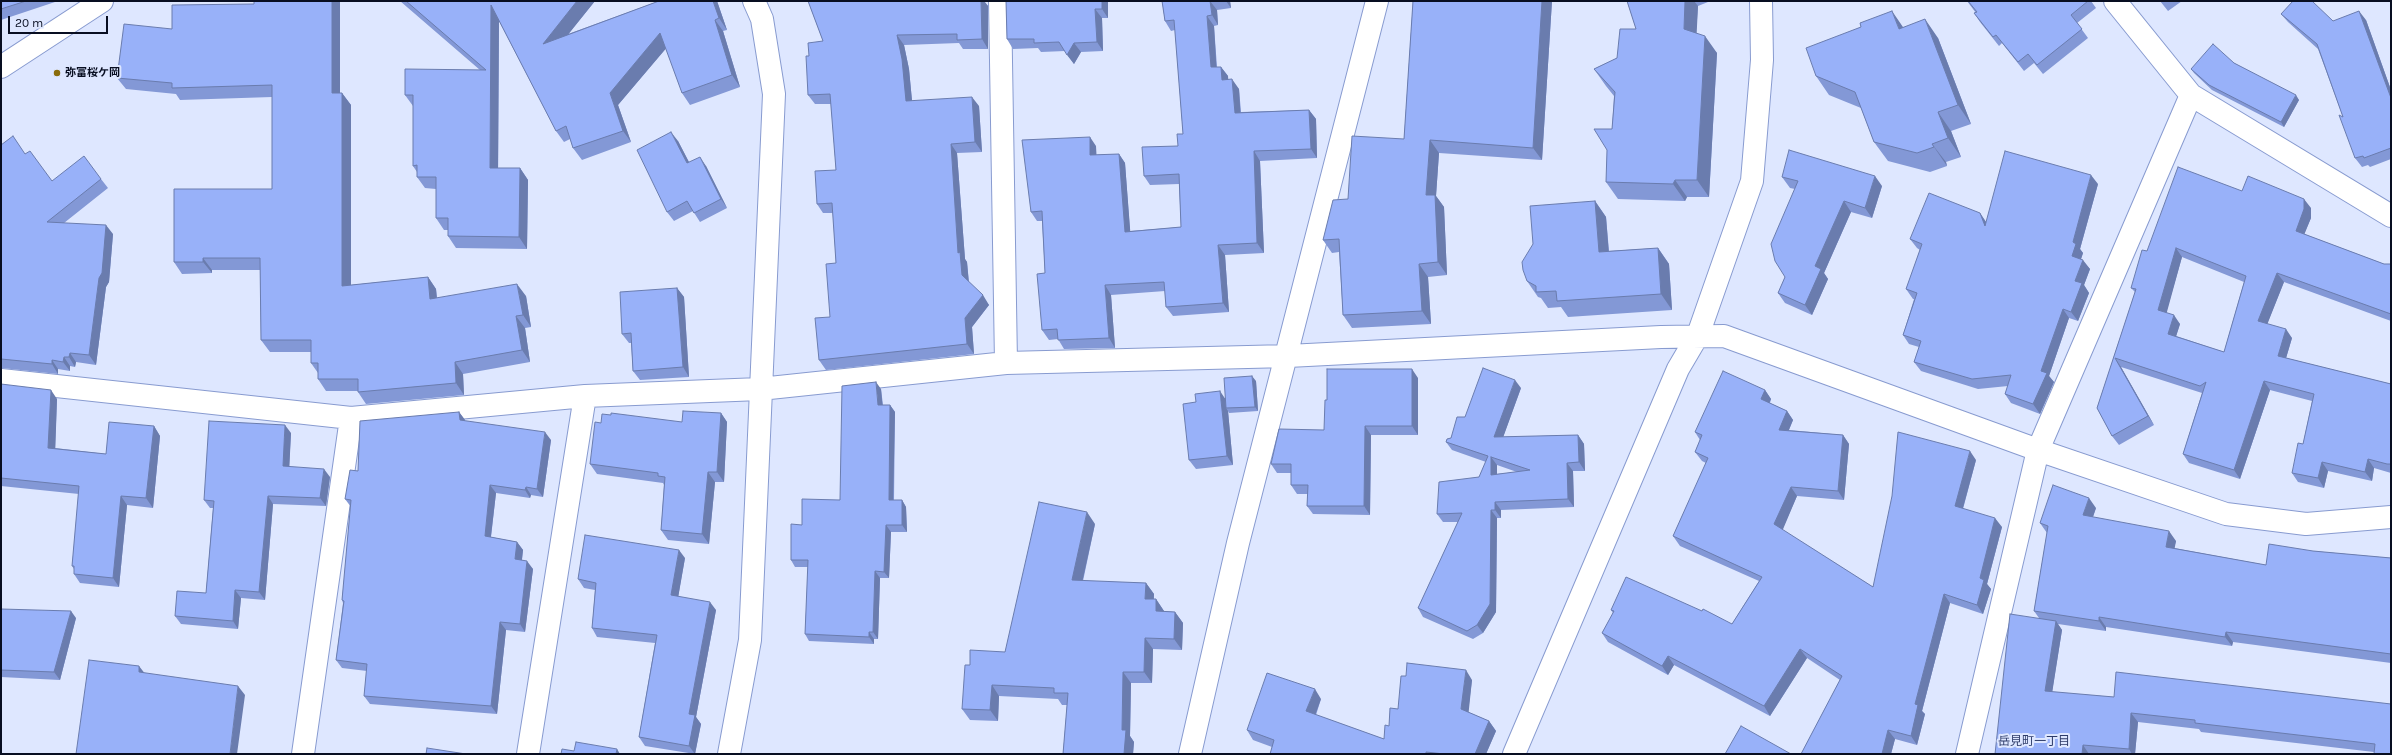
<!DOCTYPE html>
<meta charset="utf-8">
<style>
body{margin:0}
#map{position:relative;width:2392px;height:755px;overflow:hidden;background:#dee7ff;font-family:Karla,sans-serif}
canvas{display:block}
.frame{position:absolute;inset:0;border:2px solid #080e21;pointer-events:none}
.scale{position:absolute;left:8px;top:16px;width:100px;height:18px;box-sizing:border-box;border:2px solid #080e21;border-top:0;padding-left:5px;font-size:12px;line-height:14px;white-space:nowrap;color:#080e21;-webkit-text-stroke:3px #dee7ff;paint-order:stroke}
</style>
<div id="map">
<canvas width="2392" height="755"></canvas>
<div class="frame"></div>
<div class="scale">20 m</div>
</div>
<script>
const c = document.querySelector('canvas').getContext('2d');
c.lineJoin = 'round';
const poly = rows => new Path2D(rows.map(r => 'M' + r).join(''));
function stroke(path, color, width, dash) { c.strokeStyle = color; c.lineWidth = width; c.lineCap = dash ? 'butt' : 'round'; c.setLineDash(dash || []); c.stroke(path); }
function fillPath(path, color) { c.fillStyle = color; c.fill(path, 'evenodd'); }
function write(font, color, halo, rows, align = 'center') {
  c.font = font + ' Karla,"Noto Sans JP",sans-serif'; c.lineWidth = 4; c.setLineDash([]); c.textBaseline = 'middle'; c.strokeStyle = halo; c.fillStyle = color; for (const [text, x, y, turn = 0] of rows) {
    c.save(); c.translate(x, y); c.rotate((+turn || 0) * Math.PI / 180); c.textAlign = isNaN(turn) ? turn : align; if (halo) c.strokeText(text, 0, 0); c.fillText(text, 0, 0); c.restore();
  }
}
const minor = poly([
 [1000,1,1006,363],
 [2115,1,2191,95,2391,216],
 [1,67,102,1],
 [1,380,351,418,585,396,760,389,1006,363,1288,356,1661,337,1724,336,2038,450,2226,514,2306,524,2391,517],
 [303,754,351,418],
 [528,754,585,396],
 [729,754,750,640,774,94,762,19,754,1],
 [1190,754,1238,543,1377,1],
 [1514,754,1678,369,1698,335,1752,181,1762,60,1761,1],
 [1967,754,2038,450,2191,95]
]);
const wall = poly([
 [1,1,58,1,1,20],
 [254,1,340,1,340,93,342,93,351,105,351,285,428,277,436,289,437,298,526,296,531,327,525,328,530,362,463,374,464,395,366,404,358,392,358,391,326,391,318,379,318,373,311,363,311,352,270,352,261,340,260,270,212,270,212,273,182,274,174,262,272,189,272,97,180,100,176,94,126,89,117,78,172,29,254,4],
 [400,1,595,1,568,34,659,1,717,1,727,30,723,31,740,87,690,105,682,93,666,48,618,105,631,142,582,160,573,148,570,139,564,142,556,131,499,21,498,168,520,168,528,180,527,249,456,248,448,236,448,230,444,230,436,218,436,189,425,188,417,177,417,172,413,166,413,106,405,95,480,70],
 [808,1,984,1,988,6,988,49,963,49,959,43,904,45,909,69,912,101,979,106,982,152,957,153,965,259,967,262,969,282,989,305,972,327,974,354,826,370,819,360,830,317,836,263,833,213,823,213,817,204,836,170,831,104,815,104,808,95,809,56,823,41],
 [1006,1,1108,1,1108,18,1102,18,1103,51,1081,52,1074,64,1065,51,1041,52,1038,48,1013,49,1007,39],
 [1162,1,1230,1,1231,8,1217,10,1218,25,1214,26,1217,67,1221,67,1228,76,1228,80,1239,89,1241,112,1309,110,1316,119,1317,158,1260,161,1264,253,1225,255,1229,312,1173,316,1166,307,1165,291,1111,295,1115,348,1064,349,1058,339,1049,340,1042,330,1045,273,1042,221,1037,221,1031,212,1096,146,1096,155,1119,154,1125,163,1130,231,1181,227,1179,184,1150,185,1144,176,1178,146,1183,134,1175,30,1171,31,1165,21],
 [1413,1,1552,1,1542,160,1439,153,1436,196,1444,207,1447,275,1428,277,1431,324,1352,328,1343,315,1339,252,1332,253,1323,240,1404,139],
 [1627,1,1710,1,1708,2,1698,6,1696,33,1717,53,1709,197,1687,197,1685,201,1618,199,1606,182,1612,129,1614,96,1606,86,1594,69,1617,58,1636,29],
 [1967,1,2091,1,2096,8,2077,23,2088,38,2043,74,2034,63,2024,71,2002,43,1999,46,1980,22,1974,13,1976,13],
 [2160,1,2182,1,2168,11],
 [2281,14,2333,21,2366,20,2391,90,2391,159,2370,167,2368,165,2362,167,2355,158,2343,117,2318,49,2288,22],
 [1904,27,1938,38,1971,124,1951,131,1961,157,1946,162,1947,166,1930,172,1888,161,1874,142,1861,108,1829,95,1816,76],
 [2234,63,2299,100,2284,127,2212,90,2194,73,2191,69],
 [678,141,689,162,706,166,727,208,700,222,693,211,674,221,667,212],
 [1,145,52,181,101,179,108,188,64,223,113,234,109,282,106,287,96,365,76,362,75,367,70,366,70,371,58,369,58,374,2,368,1,368],
 [1782,177,1882,186,1872,218,1851,212,1824,273,1828,279,1812,315,1785,303,1778,293,1785,277,1795,189,1790,188],
 [2098,184,2080,249,2083,253,2081,259,2090,269,2084,285,2089,293,2078,321,2069,318,2049,376,2054,382,2040,414,2011,403,2005,394,2008,386,1978,389,1921,371,1914,362,1919,347,1909,344,1903,335,1914,299,1913,299,1906,289,1920,250,1917,248,1910,239,1980,213,1986,222],
 [2242,191,2311,208,2311,218,2304,234,2384,264,2391,264,2391,321,2284,282,2267,324,2292,338,2286,358,2391,384,2391,473,2374,468,2372,481,2328,471,2324,488,2298,482,2292,473,2303,444,2312,401,2270,390,2240,479,2189,463,2183,454,2202,393,2121,367,2154,425,2119,445,2112,436,2097,408,2135,292,2131,288,2147,251],
 [2182,257,2244,282,2224,352,2176,336,2180,324,2166,313],
 [1595,201,1606,217,1609,251,1658,248,1669,264,1672,310,1568,317,1561,307,1548,308,1541,298,1538,297,1527,281],
 [677,288,684,297,689,377,640,380,633,371,631,343,629,343,622,334],
 [1418,378,1418,435,1371,435,1370,515,1313,514,1307,506,1308,494,1297,494,1291,485,1291,473,1277,473,1271,464,1324,430],
 [1256,381,1258,411,1229,413,1228,411,1233,465,1196,469,1189,460,1196,402,1225,398],
 [1,384,57,399,55,448,106,454,154,426,160,436,153,508,127,505,119,587,80,583,74,574,74,569,72,566,79,494,1,486],
 [1521,388,1503,437,1578,435,1584,444,1585,471,1573,471,1574,507,1501,510,1501,518,1497,518,1496,612,1483,633,1473,639,1423,617,1418,608,1458,522,1443,522,1437,514,1479,477,1486,462,1452,450,1446,442,1451,438,1465,417],
 [1497,465,1517,472,1497,474],
 [881,389,883,405,890,405,895,412,894,500,902,500,906,507,907,532,891,532,889,578,880,578,878,639,874,639,874,644,809,641,805,634,808,567,795,567,791,560,802,525,840,500],
 [1765,390,1771,399,1770,403,1787,411,1793,420,1789,430,1843,435,1849,444,1844,500,1797,496,1782,530,1873,587,1976,460,1963,509,2002,527,1987,584,1991,589,1983,614,1950,603,1922,711,1925,714,1917,745,1895,739,1891,754,1801,754,1840,680,1807,658,1770,716,1674,665,1668,675,1608,642,1602,633,1613,613,1611,610,1732,624,1759,581,1680,546,1673,536,1706,463,1702,461,1695,452,1700,440,1695,432],
 [459,412,465,420,465,421,551,440,543,497,531,495,530,498,496,493,491,537,517,542,523,550,522,560,533,569,525,632,506,630,497,714,370,704,364,696,367,671,342,668,336,660,343,603,342,600,351,507,345,499],
 [721,413,727,422,724,482,715,482,709,544,668,540,661,530,664,485,663,483,597,474,590,464,601,423,682,422],
 [291,433,289,467,330,477,326,506,273,504,265,600,241,598,238,629,181,624,175,616,206,593,213,508,210,508,204,500],
 [2096,508,2093,517,2176,541,2174,548,2266,565,2313,551,2391,558,2391,663,2233,642,2232,646,2106,627,2106,631,2058,624,2062,630,2052,692,2114,697,2391,704,2374,752,2201,732,2199,729,2138,722,2135,754,1995,754,2039,618,2034,611,2047,533,2040,523],
 [1095,524,1083,581,1146,583,1154,594,1154,599,1156,599,1164,611,1175,612,1183,623,1182,650,1153,649,1152,683,1131,683,1130,736,1134,742,1133,754,1063,754,1067,705,1062,705,1058,699,999,696,998,721,970,720,962,709,1005,652],
 [685,558,678,597,716,610,696,717,701,724,695,754,645,746,639,737,655,643,597,637,592,628,595,590,584,588,578,579],
 [1,609,76,618,60,680,1,677],
 [1472,680,1468,712,1489,721,1496,731,1486,754,1270,754,1272,747,1253,740,1247,730,1321,699,1316,715,1384,739,1389,726]
]);
const shadedWall = poly([
 [332,1,340,1,340,105,332,93],
 [577,1,595,1,551,56,543,44],
 [713,1,717,1,727,30,719,18],
 [981,1,984,1,988,6,988,49,982,39],
 [1102,1,1108,1,1108,18,1102,9],
 [1210,1,1217,10,1218,25,1212,15],
 [1226,1,1230,1,1231,8],
 [1542,1,1552,1,1542,160,1533,148],
 [1685,1,1694,1,1698,6,1696,46,1684,29],
 [491,5,499,16,498,180,490,168],
 [1095,9,1102,18,1103,51,1097,42],
 [1892,11,1905,30,1899,29],
 [2359,11,2366,20,2391,90,2391,98],
 [1207,16,1214,26,1217,77,1211,67],
 [1925,19,1938,38,1971,124,1958,105],
 [715,20,723,31,740,87,732,75],
 [660,33,669,45,618,105,631,142,623,131,610,93],
 [897,35,904,45,909,69,913,111,906,101],
 [1705,36,1717,53,1709,197,1697,180],
 [1074,43,1081,52,1074,64,1067,55],
 [1221,67,1228,76,1229,90,1222,80],
 [1232,79,1239,89,1241,122,1235,113],
 [342,93,351,105,351,297,342,286],
 [2296,95,2299,100,2284,127,2281,122],
 [972,97,979,106,982,152,975,142],
 [1309,110,1316,119,1317,158,1311,149],
 [1938,112,1951,131,1961,157,1948,138],
 [671,132,678,141,694,172,687,163],
 [1090,137,1096,146,1097,164,1090,155],
 [1430,140,1439,153,1436,196,1444,207,1447,275,1438,262,1426,195],
 [951,144,957,153,965,259,967,262,969,285,962,275,958,253],
 [1932,144,1946,162,1947,166,1934,147],
 [1254,151,1260,161,1264,253,1257,243],
 [1119,154,1125,163,1131,241,1125,232],
 [700,157,706,166,727,208,721,199],
 [520,168,528,180,527,249,519,237],
 [2091,175,2098,184,2080,249,2083,253,2079,265,2072,256,2073,242],
 [1875,176,1882,186,1872,218,1865,208],
 [1675,180,1687,197,1685,201,1673,184],
 [2304,199,2311,208,2311,218,2302,240,2296,231],
 [1595,201,1606,217,1610,268,1599,252],
 [1844,201,1851,212,1824,273,1828,279,1812,315,1805,305,1815,266],
 [1980,213,1986,222,1985,226],
 [106,225,113,234,109,282,106,287,96,365,89,355],
 [1218,245,1225,255,1229,312,1223,303],
 [1658,248,1669,264,1672,310,1661,294],
 [2176,248,2182,257,2165,319,2158,310],
 [203,258,212,270,212,273,203,262],
 [2083,260,2090,269,2084,285,2089,293,2078,321,2071,312,2075,281],
 [1419,264,1428,277,1431,324,1422,311],
 [2277,273,2284,282,2265,330,2258,321],
 [428,277,436,289,438,311,430,299],
 [517,284,526,296,531,327,523,315],
 [1105,285,1111,295,1115,348,1109,338],
 [677,288,684,297,689,377,683,367],
 [983,295,989,305,972,327,974,354,967,344,965,318],
 [2063,309,2069,318,2049,376,2054,382,2040,414,2033,404,2041,371],
 [2174,315,2180,324,2174,343,2168,334],
 [516,316,525,328,530,362,522,350],
 [2286,329,2292,338,2284,365,2278,356],
 [70,353,76,362,75,367,69,357],
 [64,357,70,366,70,371,63,362],
 [2115,358,2121,367,2154,425,2148,416],
 [52,360,58,369,58,374,52,364],
 [455,362,463,374,464,395,456,383],
 [1412,369,1418,378,1418,435,1412,426],
 [1252,376,1256,381,1258,411,1255,407],
 [1515,380,1521,388,1500,446,1494,437],
 [2264,381,2270,390,2240,479,2234,470],
 [876,382,881,389,883,411,878,405],
 [51,390,57,399,55,457,48,448],
 [1765,390,1771,399,1767,408,1761,399],
 [1220,391,1226,400,1226,408,1228,411,1233,465,1227,456],
 [890,405,895,412,893,507,889,500],
 [1787,411,1793,420,1785,439,1779,430],
 [459,412,465,420,465,428,460,420],
 [721,413,727,422,724,482,717,472],
 [285,425,291,433,289,474,283,466],
 [154,426,160,436,153,508,146,498],
 [1365,426,1371,435,1370,515,1364,506],
 [545,432,551,440,543,497,537,489],
 [1578,435,1584,444,1585,471,1579,462],
 [1843,435,1849,444,1844,500,1838,491],
 [1970,451,1976,460,1961,515,1955,506],
 [1491,457,1497,465,1497,483,1491,475],
 [2368,459,2374,468,2372,481,2365,472],
 [2322,462,2328,471,2324,488,2318,478],
 [1567,463,1573,471,1574,507,1568,499],
 [324,469,330,477,326,506,320,498],
 [708,472,715,482,709,544,702,534],
 [490,485,496,493,490,544,485,536],
 [526,487,531,495,530,498,525,490],
 [1791,487,1797,496,1781,534,1774,524],
 [121,496,127,505,119,587,113,578],
 [268,496,273,504,265,600,259,592],
 [2089,498,2096,508,2090,525,2083,515],
 [902,500,906,507,907,532,902,525],
 [1495,502,1501,510,1501,518,1495,510],
 [1491,510,1497,518,1496,612,1483,633,1477,625],
 [1087,512,1095,524,1080,592,1072,580],
 [1995,518,2002,527,1987,584,1991,589,1983,614,1977,605,1980,578],
 [886,525,891,532,889,578,884,572],
 [2169,531,2176,541,2173,557,2166,547],
 [517,542,523,550,521,567,515,559],
 [679,550,685,558,677,604,671,595],
 [527,561,533,569,525,632,520,624],
 [875,571,880,578,878,639,873,632],
 [1146,583,1154,594,1153,610,1145,599],
 [235,590,241,598,238,629,233,621],
 [1944,594,1950,603,1922,711,1925,714,1917,745,1911,736,1915,704],
 [1156,599,1164,611,1164,622,1156,611],
 [710,602,716,610,696,717,701,724,695,754,689,746,689,714],
 [71,611,76,618,60,680,54,672],
 [1175,612,1183,623,1182,650,1174,639],
 [2099,617,2106,627,2106,631,2099,621],
 [2056,621,2062,630,2051,700,2045,691],
 [500,622,506,630,497,714,491,706],
 [869,632,874,639,874,644,869,637],
 [2226,632,2233,642,2232,646,2225,637],
 [1145,638,1153,649,1152,683,1144,672],
 [1800,649,1807,658,1770,716,1764,706],
 [1668,656,1674,665,1668,675,1662,666],
 [139,666,146,675,139,672],
 [1466,670,1472,680,1468,718,1461,709],
 [1123,672,1131,683,1130,736,1134,742,1133,754,1124,754,1122,730],
 [992,685,999,696,998,721,990,710],
 [238,686,245,695,237,754,230,754],
 [1315,689,1321,699,1313,721,1306,711],
 [2131,713,2138,722,2135,754,2132,754,2129,749],
 [1489,721,1496,731,1486,754,1475,754],
 [1888,730,1895,739,1891,754,1882,754],
 [2083,745,2089,754,2082,754],
 [617,749,620,754,616,754]
]);
const building = poly([
 [1,1,26,1,1,9,1,1],
 [254,1,332,1,332,93,342,93,342,286,428,277,430,299,517,284,523,315,516,316,522,350,455,362,456,383,358,392,358,379,318,379,318,363,311,363,311,340,261,340,260,258,203,258,203,262,174,262,174,189,272,189,272,85,172,88,172,83,117,78,124,24,172,29,172,5,254,4,254,1],
 [406,1,577,1,543,44,659,1,713,1,719,18,715,20,732,75,682,93,660,33,610,93,623,131,573,148,566,126,556,131,491,5,490,168,520,168,519,237,448,236,448,218,436,218,436,177,417,177,417,165,413,166,413,95,405,95,405,69,486,70,406,1],
 [808,1,981,1,982,39,957,40,957,34,897,35,902,59,906,101,972,97,975,142,951,144,958,253,960,252,962,275,983,295,965,318,967,344,819,360,815,318,830,317,826,264,836,263,832,203,817,204,815,171,836,170,830,94,808,95,806,56,809,56,808,43,823,41,808,1],
 [1006,1,1102,1,1102,9,1095,9,1097,42,1074,43,1067,55,1059,42,1034,43,1034,39,1007,39,1006,1],
 [1162,1,1210,1,1212,15,1207,16,1211,67,1221,67,1222,80,1232,79,1235,113,1309,110,1311,149,1254,151,1257,243,1218,245,1223,303,1166,307,1164,282,1105,285,1109,338,1058,340,1057,329,1042,330,1037,274,1045,273,1042,211,1031,212,1022,140,1090,137,1090,155,1119,154,1125,232,1181,227,1179,174,1144,176,1142,147,1178,146,1177,134,1183,134,1174,20,1165,21,1162,1],
 [1413,1,1542,1,1533,148,1430,140,1426,195,1435,195,1438,262,1419,264,1422,311,1343,315,1339,239,1323,240,1333,200,1348,199,1352,136,1404,139,1413,1],
 [1627,1,1685,1,1684,29,1705,36,1697,180,1675,180,1673,184,1606,182,1607,150,1594,129,1612,129,1615,92,1594,69,1617,58,1620,29,1636,29,1627,1],
 [1968,1,2088,1,2071,15,2082,29,2037,65,2028,54,2018,62,1996,35,1993,37,1974,13,1977,12,1968,1],
 [2293,1,2312,1,2333,21,2359,11,2391,98,2391,148,2364,158,2363,156,2355,158,2339,115,2343,117,2317,44,2281,14,2293,1],
 [1892,11,1899,29,1925,19,1958,105,1938,112,1948,138,1932,144,1934,147,1917,153,1874,142,1855,92,1816,76,1806,48,1861,27,1860,23,1892,11],
 [2213,44,2234,63,2296,95,2281,122,2209,85,2191,69,2213,44],
 [671,132,687,163,700,157,721,199,694,213,687,201,667,212,637,150,671,132],
 [13,136,25,154,30,151,52,181,84,156,101,179,47,222,106,225,102,273,99,278,89,355,70,353,69,357,64,357,63,362,52,360,52,364,1,359,1,145,13,136],
 [1789,150,1875,176,1865,208,1844,201,1815,266,1821,269,1805,305,1778,293,1785,277,1775,261,1771,244,1798,181,1782,177,1789,150],
 [2005,151,2091,175,2073,242,2076,244,2072,256,2083,260,2075,281,2082,283,2071,312,2063,309,2041,371,2047,373,2033,404,2005,394,2011,375,1972,379,1914,362,1921,341,1903,335,1917,293,1906,289,1922,244,1910,239,1929,193,1980,213,1985,226,2005,151],
 [2178,167,2242,191,2248,176,2304,199,2304,209,2296,231,2384,264,2391,264,2391,314,2277,273,2258,321,2286,329,2278,356,2391,384,2391,464,2387,464,2368,459,2365,472,2322,462,2318,478,2292,473,2298,443,2303,444,2314,394,2264,381,2234,470,2183,454,2206,382,2200,386,2115,358,2148,416,2112,436,2097,408,2136,289,2131,288,2142,250,2147,251,2178,167],
 [2176,248,2246,276,2224,352,2168,334,2174,315,2158,310,2176,248],
 [1595,201,1599,252,1658,248,1661,294,1557,301,1556,291,1536,292,1536,286,1527,281,1523,270,1522,262,1533,244,1530,206,1595,201],
 [677,288,683,367,633,371,631,333,622,334,620,292,677,288],
 [1483,368,1515,380,1494,437,1578,435,1579,462,1567,463,1568,499,1495,502,1495,510,1491,510,1490,604,1477,625,1467,631,1418,608,1462,513,1437,514,1439,482,1479,477,1488,456,1446,442,1447,439,1451,438,1457,417,1465,417,1483,368],
 [1491,457,1530,470,1491,475,1491,457],
 [1327,369,1412,369,1412,426,1365,426,1364,506,1307,506,1308,485,1291,485,1291,464,1271,464,1279,429,1324,430,1325,400,1327,400,1327,369],
 [1723,371,1765,390,1761,399,1787,411,1779,430,1843,435,1838,491,1791,487,1774,524,1873,587,1892,496,1898,432,1970,451,1955,506,1995,518,1980,578,1984,580,1977,605,1944,594,1915,704,1918,705,1911,736,1888,730,1882,754,1801,754,1842,676,1800,649,1764,706,1668,656,1662,666,1602,633,1614,611,1611,610,1626,577,1702,611,1703,609,1732,624,1762,577,1673,536,1708,458,1695,452,1702,435,1695,432,1723,371],
 [1252,376,1255,407,1226,408,1224,378,1252,376],
 [876,382,878,405,890,405,889,500,902,500,902,525,886,525,884,572,875,571,873,632,869,632,869,637,805,634,808,560,791,560,791,524,802,525,802,499,840,500,842,386,876,382],
 [1,384,51,390,48,448,106,454,109,422,154,426,146,498,121,496,113,578,74,574,74,566,72,566,79,486,1,478,1,384],
 [1220,391,1227,456,1189,460,1183,404,1196,402,1195,394,1220,391],
 [683,411,721,413,717,472,708,472,702,534,661,530,665,477,658,476,658,473,590,464,595,422,601,423,602,414,611,415,611,413,682,422,683,411],
 [459,412,460,420,545,432,537,489,526,487,525,490,490,485,485,536,517,542,515,559,527,561,520,624,500,622,491,706,364,696,367,664,336,660,344,601,342,600,351,500,345,499,350,470,358,471,360,421,459,412],
 [209,421,285,425,283,466,324,469,320,498,268,496,259,592,235,590,233,621,175,616,177,591,206,593,214,501,204,500,209,421],
 [2053,485,2089,498,2083,515,2169,531,2166,547,2266,565,2269,544,2313,551,2391,558,2391,654,2226,632,2225,637,2099,617,2099,621,2034,611,2048,526,2040,523,2053,485],
 [1039,502,1087,512,1072,580,1146,583,1145,599,1156,599,1156,611,1175,612,1174,639,1145,638,1144,672,1123,672,1122,730,1126,730,1124,754,1063,754,1068,693,1054,693,1054,688,992,685,990,710,962,709,965,665,970,665,970,650,1005,652,1039,502],
 [585,535,679,550,671,595,710,602,689,714,695,715,689,746,639,737,657,635,592,628,596,583,578,579,585,535],
 [1,609,71,611,54,672,1,670,1,609],
 [2010,614,2056,621,2045,691,2114,697,2116,672,2391,704,2391,754,2374,754,2375,744,2195,723,2195,720,2131,713,2129,749,2083,745,2082,754,1995,754,2010,614],
 [89,660,139,666,139,672,238,686,230,754,76,754,89,660],
 [1407,663,1466,670,1461,709,1489,721,1475,754,1444,754,1426,752,1426,754,1270,754,1274,740,1247,730,1267,673,1315,689,1306,711,1384,739,1385,725,1389,726,1390,708,1398,709,1401,676,1406,676,1407,663],
 [1741,726,1791,754,1725,754,1741,726],
 [576,742,617,749,616,754,561,754,562,749,574,751,576,742],
 [427,748,466,754,426,754,427,748]
]);
const markers = [
 [57,73,4,"#8a6c0c"]
];
const poiNames = [
 ["弥富桜ケ岡",65,73]
];
const neighbourhoodNames = [
 ["岳見町一丁目",2034,742]
];
stroke(minor, '#889bd0', 24);
stroke(minor, '#fff', 22);
fillPath(wall, '#8398d6');
fillPath(shadedWall, '#6a7cae');
fillPath(building, '#98b1f9');
stroke(building, '#6a7cae', 1);
for (const [x, y, r, color] of markers) { const dot = new Path2D(); dot.arc(x, y, r, 0, 2 * Math.PI); c.fillStyle = color; c.fill(dot); stroke(dot, '#dee7ff', 1.5); }
write('bold 11px', '#080e21', '#dee7ff', poiNames, 'left');
write('12px', '#2c3a68', '#dee7ff', neighbourhoodNames);
</script>
